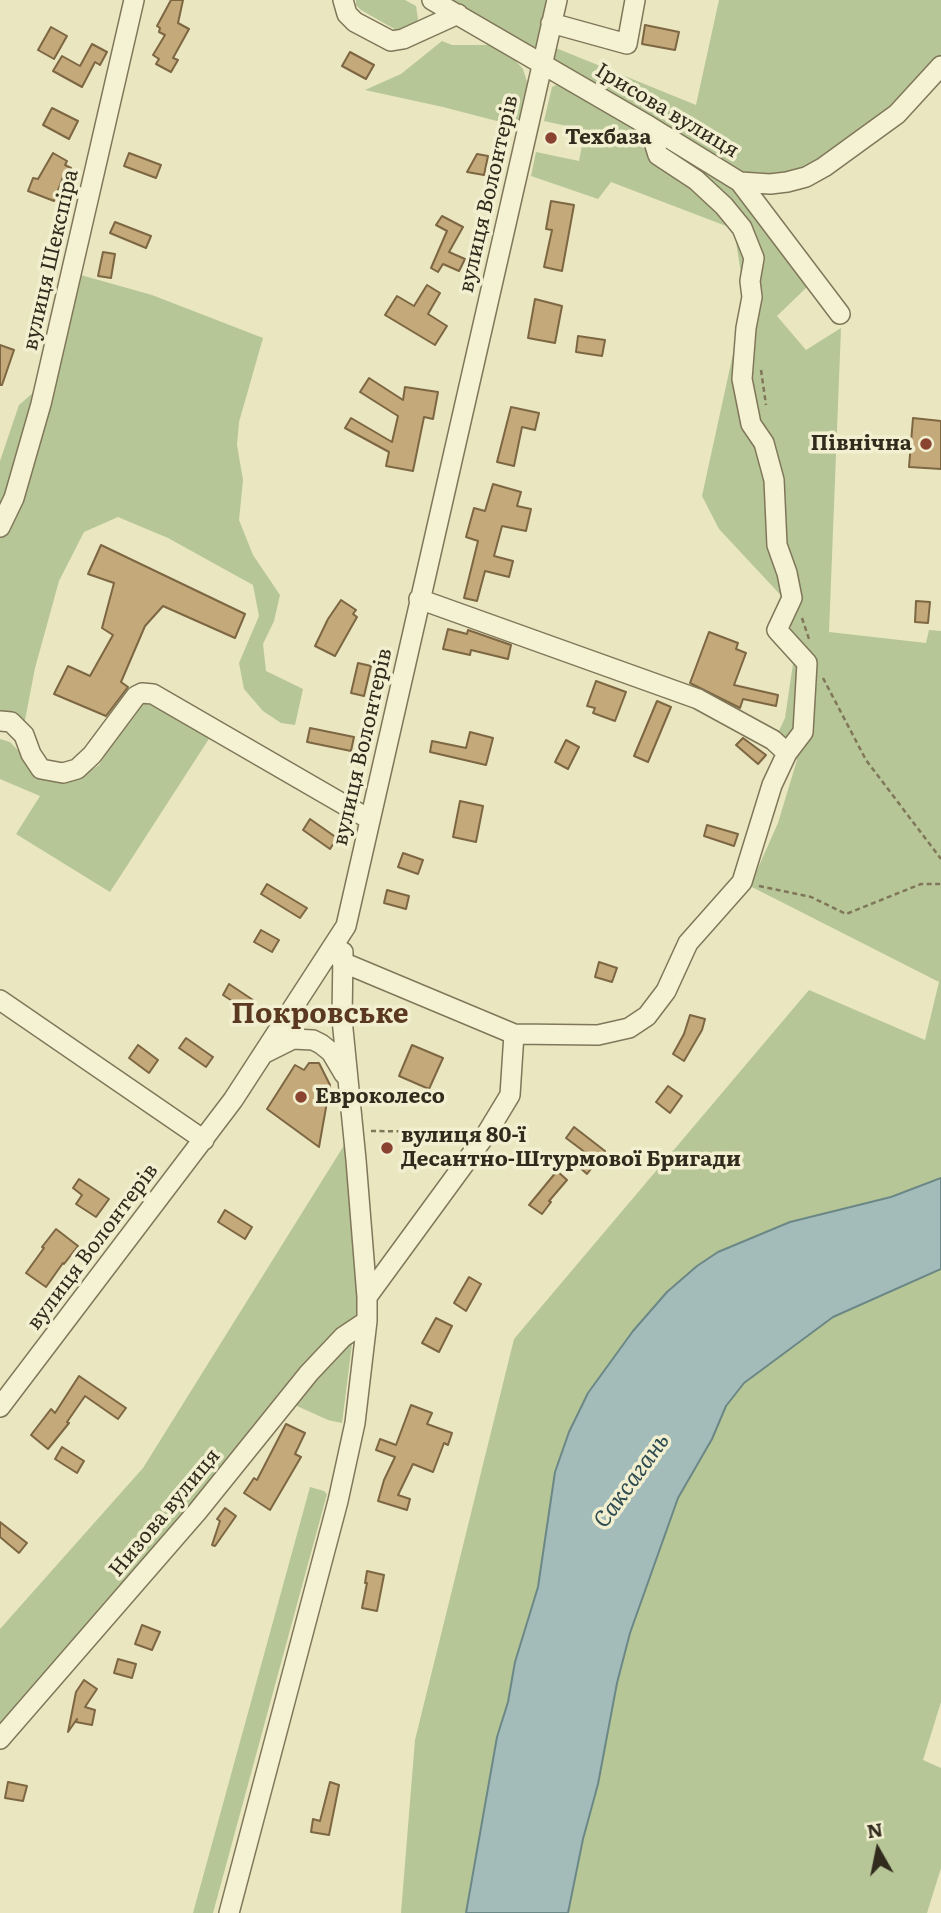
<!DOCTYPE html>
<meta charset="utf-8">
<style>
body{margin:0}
#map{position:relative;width:941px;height:1913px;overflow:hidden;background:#e9e6c0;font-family:Literata,serif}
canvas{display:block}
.north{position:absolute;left:843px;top:1815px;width:70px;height:70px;-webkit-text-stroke:5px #f1efcf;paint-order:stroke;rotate:351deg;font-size:19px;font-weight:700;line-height:28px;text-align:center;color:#312b1d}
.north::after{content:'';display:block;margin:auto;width:24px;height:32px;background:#312b1d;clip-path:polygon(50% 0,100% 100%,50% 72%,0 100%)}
</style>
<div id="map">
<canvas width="941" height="1913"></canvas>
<div class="north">N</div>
</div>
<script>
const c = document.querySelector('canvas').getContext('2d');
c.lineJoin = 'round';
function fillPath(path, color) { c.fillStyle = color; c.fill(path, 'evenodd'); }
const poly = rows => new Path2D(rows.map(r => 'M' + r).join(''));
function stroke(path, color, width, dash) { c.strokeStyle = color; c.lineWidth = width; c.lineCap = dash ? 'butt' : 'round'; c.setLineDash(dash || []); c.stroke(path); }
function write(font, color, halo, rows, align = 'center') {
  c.font = font + ' Literata,serif'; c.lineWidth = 7; c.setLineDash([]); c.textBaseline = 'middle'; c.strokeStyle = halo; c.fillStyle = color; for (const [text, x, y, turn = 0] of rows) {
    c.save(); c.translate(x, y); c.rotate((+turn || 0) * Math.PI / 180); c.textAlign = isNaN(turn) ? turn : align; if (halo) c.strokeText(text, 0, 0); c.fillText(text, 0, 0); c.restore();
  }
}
const green = poly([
 [356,0,405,0,416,6,418,19,415,25,398,31,361,10,356,5],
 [431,0,557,0,546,44,696,105,719,0,941,0,941,66,824,167,740,182],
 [442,41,452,45,489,45,512,57,523,69,528,85,520,127,443,107,365,90,401,74],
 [560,83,743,193,808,286,777,316,806,350,841,328,829,632,926,643,929,630,941,631,941,1178,891,1197,790,1222,718,1252,697,1266,667,1292,633,1331,588,1393,569,1432,555,1472,538,1587,515,1662,508,1702,497,1737,466,1913,401,1913,415,1740,514,1339,809,990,925,1040,939,982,750,886,778,823,797,760,776,737,785,718,794,657,788,603,719,529,702,496,745,299,734,229,611,182,598,199,531,176,536,152,579,161,585,130,544,121,552,87],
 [63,270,152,295,263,338,239,422,237,445,243,480,239,520,253,555,280,595,274,621,263,644,266,671,303,689,295,725,281,723,263,711,244,689,239,663,259,616,253,585,168,538,118,517,84,532,59,581,35,668,25,720,0,718,0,461,19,405,34,392],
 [142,693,214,731,110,892,16,834,40,796,0,779,0,739,10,742,36,769,58,782,84,775,99,765],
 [353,1131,367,1321,343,1337,352,1344,342,1423,328,1420,286,1401,0,1739,0,1629,143,1468],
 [941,1269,941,1702,923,1760,941,1768,941,1868,927,1913,568,1913,617,1683,630,1633,678,1498,712,1439,726,1406,744,1383,833,1317],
 [310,1487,324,1491,327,1494,213,1913,193,1913]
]);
const water = poly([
 [941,1178,941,1269,833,1317,744,1383,726,1406,712,1439,678,1498,630,1633,617,1683,598,1784,583,1839,568,1913,466,1913,497,1737,508,1702,515,1662,538,1587,555,1472,569,1432,588,1393,633,1331,667,1292,697,1266,718,1252,790,1222,891,1197,941,1178]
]);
const building = poly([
 [171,0,183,0,178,23,189,29,173,58,178,60,171,72,156,64,159,59,153,55,165,35,159,32,160,28,157,26,171,0],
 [645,25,679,32,675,50,642,44,645,25],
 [51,27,67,36,54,59,38,50,51,27],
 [92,44,107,52,100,65,95,62,82,87,53,71,62,56,80,66,92,44],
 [350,52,374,65,366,79,342,66,350,52],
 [52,108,78,121,69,139,43,125,52,108],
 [53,153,67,161,65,165,71,168,66,178,63,177,54,201,28,191,33,178,38,179,53,153],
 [129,153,161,165,156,178,124,166,129,153],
 [477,154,488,156,484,175,467,172,477,154],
 [551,201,574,205,562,271,544,267,552,230,546,229,551,201],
 [442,216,463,227,449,252,465,259,459,271,443,264,438,272,431,268,447,231,436,225,442,216],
 [115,222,151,236,146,248,110,233,115,222],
 [103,252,115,254,111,278,98,276,103,252],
 [427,285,440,293,428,314,447,326,435,345,385,315,397,296,414,306,427,285],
 [535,299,562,306,555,343,528,338,535,299],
 [578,336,605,340,602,356,576,352,578,336],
 [0,345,14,350,2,385,0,385,0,345],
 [369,378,403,400,405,387,438,392,433,419,424,417,413,471,386,466,389,452,345,428,351,418,392,442,398,416,360,392,369,378],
 [511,407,539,413,535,430,522,427,514,466,497,462,511,407],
 [913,418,941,421,941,469,909,467,913,418],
 [493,484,521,492,517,506,531,509,526,531,502,526,494,556,513,561,509,577,485,571,477,601,464,598,478,541,466,537,474,508,485,511,493,484],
 [101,545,245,614,235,638,163,606,145,626,121,682,128,687,106,716,54,694,68,666,90,676,113,635,102,628,114,583,88,574,101,545],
 [341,600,356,610,353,614,357,617,335,656,315,646,328,619,341,600],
 [916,601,930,602,928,623,915,622,916,601],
 [448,629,467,634,468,630,511,645,508,659,471,650,470,655,443,649,448,629],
 [709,632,738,643,736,649,746,653,734,685,778,695,776,706,743,699,740,708,690,683,709,632],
 [358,663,371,666,364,696,351,693,358,663],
 [596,681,626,692,615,721,593,713,595,708,587,706,596,681],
 [657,701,671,707,648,762,634,756,657,701],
 [310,728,354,737,351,751,307,742,310,728],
 [470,732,493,738,486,765,430,752,432,741,466,748,470,732],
 [743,738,766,755,758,764,736,745,743,738],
 [566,740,579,747,568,769,555,762,566,740],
 [460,801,483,806,476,842,453,837,460,801],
 [310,819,337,838,330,849,303,830,310,819],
 [707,825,738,834,734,846,704,836,707,825],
 [403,853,423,860,418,874,398,867,403,853],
 [267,884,307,908,300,918,261,894,267,884],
 [387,890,409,896,406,909,384,903,387,890],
 [261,930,279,940,272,952,254,942,261,930],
 [599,962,617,968,612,982,595,977,599,962],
 [229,984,253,1000,246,1010,223,995,229,984],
 [690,1015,705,1019,702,1030,684,1061,673,1054,684,1034,690,1015],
 [186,1038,213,1057,206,1067,179,1048,186,1038],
 [138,1045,158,1060,149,1073,129,1058,138,1045],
 [412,1045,443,1058,429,1089,399,1076,412,1045],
 [309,1063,319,1063,330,1085,319,1147,267,1109,295,1065,304,1070,309,1063],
 [668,1086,682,1096,670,1113,656,1102,668,1086],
 [574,1127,605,1151,587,1174,577,1165,586,1153,566,1138,574,1127],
 [557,1171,567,1180,549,1201,551,1202,542,1214,529,1205,557,1171],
 [79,1179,109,1199,96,1217,76,1204,82,1195,73,1188,79,1179],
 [225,1210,252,1227,245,1239,218,1222,225,1210],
 [56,1229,78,1246,64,1264,63,1263,46,1287,26,1273,44,1248,42,1247,56,1229],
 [469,1277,481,1284,466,1311,454,1303,469,1277],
 [436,1318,452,1326,439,1352,422,1343,436,1318],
 [79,1376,126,1408,118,1419,85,1396,67,1422,69,1423,48,1449,31,1435,51,1409,55,1413,79,1376],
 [411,1405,432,1413,427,1424,452,1433,448,1445,444,1443,433,1472,413,1464,398,1495,410,1499,407,1510,378,1501,384,1480,395,1457,376,1450,380,1439,396,1445,411,1405],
 [286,1424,305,1433,295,1454,301,1457,270,1510,244,1493,254,1478,257,1480,286,1424],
 [62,1447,84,1461,77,1473,55,1459,62,1447],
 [225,1508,236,1516,215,1546,212,1545,220,1521,217,1519,225,1508],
 [0,1522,27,1543,19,1553,0,1537,0,1522],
 [367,1571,384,1575,377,1611,362,1608,367,1583,365,1583,367,1571],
 [142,1625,160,1632,152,1650,135,1644,142,1625],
 [118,1659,136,1664,132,1678,114,1673,118,1659],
 [84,1680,97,1689,85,1707,95,1710,92,1725,76,1722,77,1719,68,1732,76,1692,84,1680],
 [8,1782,27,1786,23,1801,5,1798,8,1782],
 [330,1782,339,1785,329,1835,311,1832,313,1819,320,1821,330,1782]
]);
const path = poly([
 [761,370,766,405],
 [802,618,809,639],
 [823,678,866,760,941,859],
 [759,886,811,897,846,914,921,884,941,884],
 [371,1131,466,1132]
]);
const minor = poly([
 [343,0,347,14,355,22,391,41,403,39,458,14],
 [432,0,649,126,740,182,770,184,787,182,806,177,824,167,897,114,941,66],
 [551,23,627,44,635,0],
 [740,182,840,314],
 [0,527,14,498,41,404,134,0],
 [419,599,698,699,773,740,787,753],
 [0,721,11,722,24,735,31,754,41,769,63,773,77,769,92,755,136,696,142,693,153,694,369,819],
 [342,962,514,1034,598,1035,629,1028,647,1016,666,991,688,943,742,882,772,785,787,753,803,732,807,663,777,630,792,598,787,573,777,545,774,480,764,443,751,424,742,379,746,328,752,297,750,281,754,258,742,228,724,206,696,180,658,155,649,126],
 [0,1000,204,1140],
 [265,1053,293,1039,313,1040,321,1044,331,1052,344,1074],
 [367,1297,487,1133,510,1095,514,1034],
 [0,1407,233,1100,346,926,557,0],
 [0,1739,197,1512,309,1373,343,1337,367,1321],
 [229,1913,338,1501,355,1423,367,1321,367,1297,356,1160,342,1019,343,952]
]);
const markers = [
 [551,138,7,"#8a4330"],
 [926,444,7,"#8a4330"],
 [301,1097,7,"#8a4330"],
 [387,1148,7,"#8a4330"]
];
const streetNames = [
 ["Ірисова вулиця",667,111,31],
 ["вулиця Волонтерів",489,194,-77],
 ["вулиця Шекспіра",51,260,-77],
 ["вулиця Волонтерів",363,747,-77],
 ["вулиця Волонтерів",93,1247,-53],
 ["Низова вулиця",165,1513,-50]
];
const poiNames = [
 ["Техбаза",565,138],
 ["Північна",912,444,"right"],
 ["Евроколесо",315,1097],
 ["вулиця 80-ї",401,1136],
 ["Десантно-Штурмової Бригади",401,1160]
];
const waterNames = [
 ["Саксагань",632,1481,-54]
];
const districtNames = [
 ["Покровське",320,1015]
];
fillPath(green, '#b6c696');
fillPath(water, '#a3bcba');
stroke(water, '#6b8887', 2);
fillPath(building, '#c4a97a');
stroke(building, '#7d6642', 2);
stroke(minor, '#80775a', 22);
stroke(path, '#80775a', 2.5, [5, 3.5]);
stroke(minor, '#f5f2d3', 19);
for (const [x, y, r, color] of markers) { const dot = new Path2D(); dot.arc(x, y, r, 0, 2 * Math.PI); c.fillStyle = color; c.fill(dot); stroke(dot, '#f1efcf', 2.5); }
write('21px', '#312b1d', '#f1efcf', streetNames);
write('bold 21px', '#312b1d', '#f1efcf', poiNames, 'left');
write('italic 23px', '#2d4b50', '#f1efcf', waterNames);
write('bold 28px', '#5a3920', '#f1efcf', districtNames);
</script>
